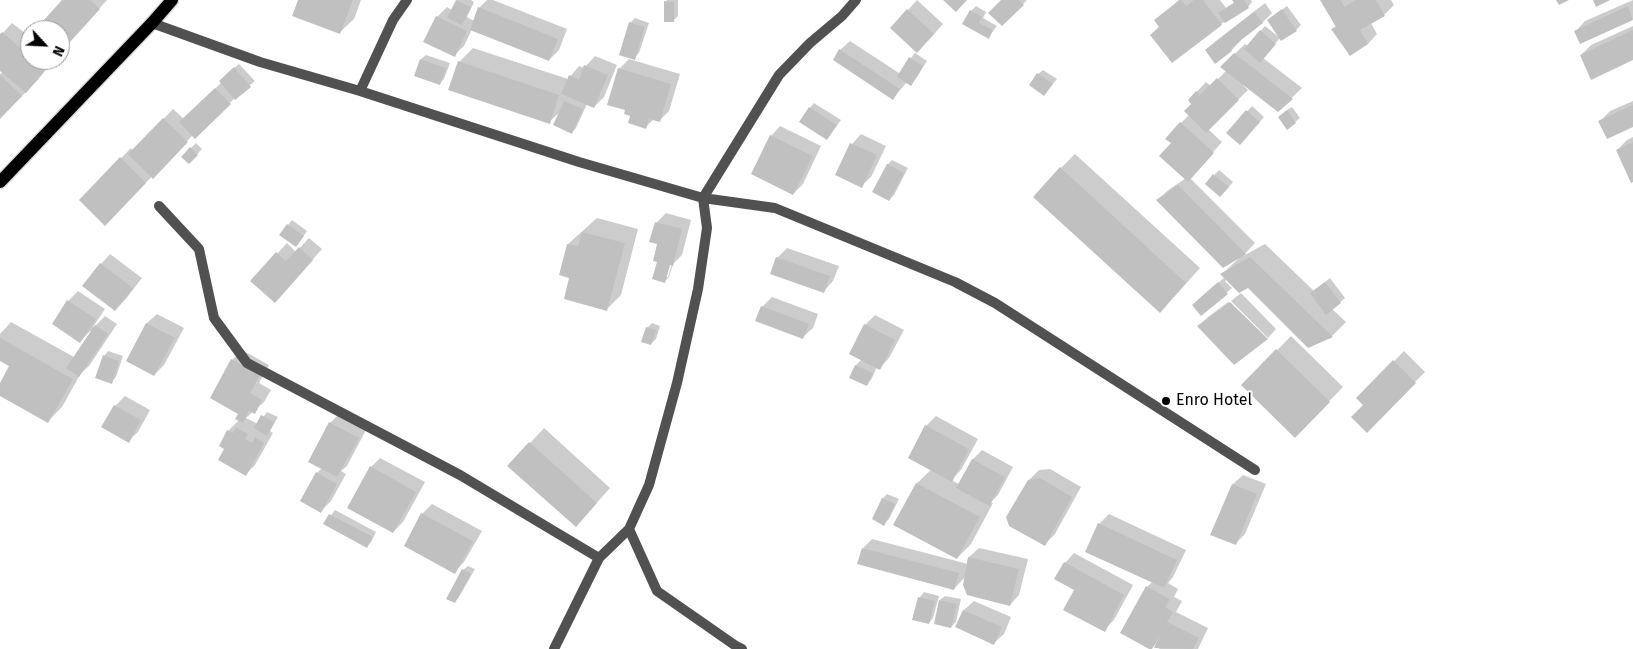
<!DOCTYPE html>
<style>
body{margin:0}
#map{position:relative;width:1633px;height:649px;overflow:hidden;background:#fff;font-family:"Fira Sans",sans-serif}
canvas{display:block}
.north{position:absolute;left:20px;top:20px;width:50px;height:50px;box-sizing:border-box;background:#fff;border:1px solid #999;border-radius:50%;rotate:115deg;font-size:14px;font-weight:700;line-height:20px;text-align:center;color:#000}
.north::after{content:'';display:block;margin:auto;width:18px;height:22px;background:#000;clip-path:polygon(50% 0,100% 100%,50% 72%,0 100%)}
</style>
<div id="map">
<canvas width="1633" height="649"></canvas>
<div class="north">N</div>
</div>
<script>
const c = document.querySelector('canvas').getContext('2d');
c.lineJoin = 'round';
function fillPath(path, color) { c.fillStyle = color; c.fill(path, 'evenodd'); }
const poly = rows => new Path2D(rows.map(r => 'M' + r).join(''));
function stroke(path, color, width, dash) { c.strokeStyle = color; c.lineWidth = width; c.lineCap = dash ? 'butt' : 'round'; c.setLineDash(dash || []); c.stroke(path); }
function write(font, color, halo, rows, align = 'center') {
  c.font = font + ' "Fira Sans",sans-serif'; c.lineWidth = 4; c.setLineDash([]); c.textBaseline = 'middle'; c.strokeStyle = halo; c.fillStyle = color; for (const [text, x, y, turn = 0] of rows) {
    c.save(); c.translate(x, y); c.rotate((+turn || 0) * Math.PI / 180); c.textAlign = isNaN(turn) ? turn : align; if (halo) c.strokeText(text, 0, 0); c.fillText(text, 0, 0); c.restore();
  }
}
const shadow = poly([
 [64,0,107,0,60,52,60,30,36,30],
 [299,0,361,0,354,19,339,33],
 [457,0,471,0,474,2,467,17,474,21,479,8,487,0,493,0,567,29,559,50,549,60,472,29,464,46,454,55,437,17,447,7,452,10],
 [667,0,678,0,678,16,673,21,666,2],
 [917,0,943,24,927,42,908,10],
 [1003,0,1027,0,1002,25],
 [1179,0,1220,0,1226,8,1235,2,1234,0,1251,0,1252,2,1248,7,1221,24,1151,35,1160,26,1155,20],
 [1322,0,1391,0,1394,5,1384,15,1371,23,1377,34,1368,44,1332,29,1336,26],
 [1633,0,1633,19,1581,43,1576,31,1585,21],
 [1265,3,1272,13,1262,23,1240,39,1241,40,1232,50,1206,50,1216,41],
 [976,6,986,12,983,18,997,26,988,37,964,24,971,11],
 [1287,6,1301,25,1296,30,1268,20],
 [635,18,649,23,639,53,634,58,630,23],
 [12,23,30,37,30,60,54,60,36,82,0,118,0,74,3,72,0,69,0,36],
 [1265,26,1280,38,1263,58,1302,88,1278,111,1244,84,1243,85,1248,90,1208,129,1222,142,1190,178,1255,243,1243,256,1265,244,1314,291,1330,278,1345,298,1332,309,1346,322,1332,336,1308,347,1248,286,1227,279,1225,281,1232,288,1201,314,1198,300,1225,277,1222,274,1238,259,1158,200,1167,191,1186,178,1172,143,1181,123,1189,115,1193,103,1189,100,1206,82,1211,86,1227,70,1222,66,1245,44,1248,46],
 [1633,26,1633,59,1581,55,1591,45],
 [850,41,899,73,915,53,927,61,915,80,910,84,907,82,893,98,840,50],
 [473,48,568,79,579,66,584,68,595,56,617,65,604,97,594,107,587,104,576,128,571,133,560,112,549,122,459,62],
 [426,55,450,63,444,79,439,84,421,59],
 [629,59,680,74,669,111,659,121,654,119,646,127,626,110,619,69],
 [239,64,255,81,235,98,195,137,193,135,105,224,80,200,131,148,133,151,173,109,184,119,222,82,225,76],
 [1043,70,1057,79,1044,94,1038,74],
 [1633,101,1633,126,1600,121,1610,111],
 [814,103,841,120,827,139,810,108],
 [1252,106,1264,117,1244,139,1228,133],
 [1292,107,1300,118,1295,122,1284,112],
 [780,126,821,146,803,184,793,194,771,136],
 [861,134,886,146,871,177,861,186,852,144],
 [1633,137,1633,181,1617,150,1627,140],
 [196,143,202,149,189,163,183,156],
 [1075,154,1200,268,1174,297,1061,168],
 [892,160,908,168,894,195,889,200,874,192,888,164],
 [1219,170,1233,182,1225,191,1206,184],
 [666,213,691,220,682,255,673,264,669,277,665,281,659,261,659,243,656,223],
 [670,259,673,260,668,277,665,277],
 [597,218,638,229,621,295,607,309,571,277,568,244],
 [292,220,307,231,300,241,288,225],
 [309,238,322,249,284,292,252,281,287,243,296,252],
 [787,248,839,266,833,281,824,291,777,258],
 [110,254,142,278,125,300,115,310,101,264],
 [78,291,105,309,93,327,94,327,105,316,117,324,89,366,81,373,62,407,48,421,0,394,0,386,11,366,0,359,0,334,11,322,74,357,91,332,90,331,80,342,53,324,68,301],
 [1241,293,1276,329,1268,338,1231,301],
 [772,297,818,314,813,328,803,337,762,307],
 [1228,302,1266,339,1199,326,1208,317],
 [157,314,184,328,164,365,154,375,127,361,147,323],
 [875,315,904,330,889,358,880,368,877,367,871,380,866,385,856,365,862,359,865,325],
 [652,323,660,326,656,339,651,344,647,328],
 [1291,336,1343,387,1295,436,1243,385],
 [242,350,269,365,259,383,271,390,264,402,246,418,258,424,267,412,278,417,270,431,273,433,255,465,246,474,226,448,220,445,228,431,240,419,240,413,232,360],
 [108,351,123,356,116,377,111,382,104,356],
 [1404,351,1425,372,1366,431,1364,405,1358,398],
 [125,396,150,410,138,432,128,441,115,406],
 [340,413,367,428,347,466,341,471,346,474,331,501,321,511,317,473,322,468,330,423],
 [936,416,978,439,961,470,951,480,959,484,973,459,982,450,1013,467,998,495,991,502,993,503,971,544,957,558,895,524,917,483,932,469,926,426],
 [544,428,610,488,576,526,509,466],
 [380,458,425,482,403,522,393,532,371,467],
 [1050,469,1081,487,1055,534,1045,544,1029,480,1039,470],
 [1243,475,1266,484,1245,534,1235,544,1233,484],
 [887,494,899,499,889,519,884,524,873,519,883,498],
 [432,504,482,531,464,562,455,572,422,514],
 [335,510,376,532,371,542,366,547,325,524],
 [1109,514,1186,550,1173,577,1168,583,1178,589,1174,597,1182,601,1176,612,1208,628,1198,649,1160,649,1156,647,1158,642,1151,649,1147,587,1152,582,1099,524],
 [872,539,968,564,969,557,979,548,1028,559,1019,595,1010,605,966,576,954,589,863,548],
 [1074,553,1133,585,1114,620,1104,630,1076,590,1065,563],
 [468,566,475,569,459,597,455,601,463,570],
 [924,592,939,596,933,618,929,623,914,619,920,597],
 [945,596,961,599,956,622,951,627,940,600],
 [974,601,1011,617,1004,634,994,643,957,626,964,610]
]);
const building = poly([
 [62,0,90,0,100,9,60,53,60,30,35,30],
 [298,0,353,0,340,34,292,16],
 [456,0,471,7,462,25,447,18],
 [943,0,967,0,956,12],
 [1001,0,1019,0,1024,5,1002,26,988,13],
 [1180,0,1181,0,1186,6,1194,0,1203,0,1222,25,1172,63,1150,35,1159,27,1154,20],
 [1232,0,1244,0,1249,8,1225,23,1218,13,1234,3],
 [1320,0,1341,0,1344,7,1356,0,1376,0,1385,16,1360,30,1368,44,1350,56,1331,29,1336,27],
 [1556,0,1569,0,1559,5],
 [1593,0,1610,0,1596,7],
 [664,1,674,2,674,22,664,22],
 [1628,6,1633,20,1580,44,1574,31],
 [478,7,558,39,549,61,470,30],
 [907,9,934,34,917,53,890,28],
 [1282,9,1297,31,1281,41,1267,20],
 [970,10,982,17,979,23,993,30,989,39,962,24],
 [1254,12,1263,23,1231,48,1232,51,1215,64,1205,50],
 [436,16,467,31,455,57,423,42],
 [629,22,645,27,635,60,619,55],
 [1260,30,1276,44,1260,63,1244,49],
 [1633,30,1633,60,1591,80,1580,55],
 [2,32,30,56,30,60,35,60,46,69,26,93,0,71,0,34],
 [839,49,900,89,893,100,833,60],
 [1234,53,1293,99,1278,112,1220,67],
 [909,57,923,66,911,86,897,77],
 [420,59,446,68,440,85,414,76],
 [458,61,559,95,550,124,448,90],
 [584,65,608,75,594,108,561,94,569,75,579,80],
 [234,67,251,87,235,100,219,81],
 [618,68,671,84,660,122,649,119,646,129,628,123,630,116,624,114,625,110,607,105],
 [1037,73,1053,84,1044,96,1029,85],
 [0,75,22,96,0,119],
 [1217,78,1239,100,1206,133,1184,111,1191,104,1188,100,1196,91,1200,95],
 [215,88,231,104,195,139,179,122],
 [564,101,583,109,572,134,553,125],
 [1633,105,1633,127,1607,139,1598,121],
 [809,107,837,125,827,140,799,122],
 [1246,110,1260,122,1240,145,1226,133],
 [1287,110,1296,123,1287,130,1278,117],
 [163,118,188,142,153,179,128,154],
 [1180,122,1214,153,1188,182,1159,156,1171,143,1165,139],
 [770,135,813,156,793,195,751,174],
 [1633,142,1633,182,1631,183,1616,150],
 [850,143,877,155,862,188,835,175],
 [190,147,198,155,189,164,181,157],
 [120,157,146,183,105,226,79,200],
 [887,164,904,173,889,201,872,192],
 [1060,167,1186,283,1160,313,1033,197],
 [1213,174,1229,187,1220,197,1205,184],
 [1178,185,1246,254,1223,268,1156,200],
 [655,222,682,229,673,266,670,265,665,283,652,279,657,262,653,261,657,244,649,242],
 [287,224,304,236,296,247,279,235],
 [582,232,625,243,607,311,564,299,569,278,559,275,567,244,578,246],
 [299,247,313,260,275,303,250,281,276,252,286,261],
 [776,257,830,276,824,293,770,274],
 [1250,257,1333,337,1308,348,1248,288,1239,293,1220,274],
 [100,263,133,288,115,311,82,286],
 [1218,282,1228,294,1201,316,1192,305],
 [1325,282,1341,303,1326,315,1310,293],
 [67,300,96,319,80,343,52,324],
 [1230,302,1268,339,1234,365,1197,326],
 [761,306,809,324,803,339,755,321],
 [146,323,175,338,154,376,126,361],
 [864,324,895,340,880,370,849,354],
 [95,325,108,334,79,377,66,368],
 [646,327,656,330,651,345,641,342],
 [0,338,73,379,48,423,0,396,0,383,9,366,0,361],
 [1276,349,1330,402,1295,438,1241,385],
 [103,355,119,361,112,384,95,378],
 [231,359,260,375,250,393,262,400,255,414,249,411,243,423,235,419,238,414,210,398],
 [1393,360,1416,383,1367,433,1351,417,1363,405,1356,398],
 [855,365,873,373,867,386,849,378],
 [114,405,141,420,129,443,101,427],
 [261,415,274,422,267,436,254,428],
 [329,422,359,438,337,477,308,462],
 [925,425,969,449,952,482,908,458],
 [236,427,248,434,245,439,252,443,255,437,264,443,246,476,218,460,224,449,219,446,227,430,233,433],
 [529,442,597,503,576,527,507,466],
 [972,459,1005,477,989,506,956,488],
 [370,466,416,492,393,533,347,508],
 [316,472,337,484,321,513,300,501],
 [1040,478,1072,497,1045,546,1009,526,1006,517,1028,480],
 [916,483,980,517,957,559,893,525],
 [1232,484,1257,494,1236,545,1210,535],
 [882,498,895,504,884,526,872,519],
 [421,513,473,541,455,574,404,546],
 [329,514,373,537,367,548,323,524],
 [1098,523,1177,560,1164,588,1085,552],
 [862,548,959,573,954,590,857,564],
 [968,557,1019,569,1010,606,967,595,963,585],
 [1064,562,1124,595,1105,632,1063,610,1074,590,1054,579],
 [462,569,471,574,455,603,446,599],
 [1146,586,1170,599,1165,607,1173,612,1167,622,1199,638,1193,649,1154,648,1162,631,1152,649,1149,649,1120,633],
 [918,597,935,601,929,624,912,620],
 [939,600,957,604,951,628,934,624],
 [963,610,1002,627,994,645,955,627]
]);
const street = poly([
 [152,23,260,62,360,91,579,162,703,198,779,75,810,43,842,16,856,0],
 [360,91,393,20,407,0],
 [159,206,199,249,214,318,247,363,460,475,599,558],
 [629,529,657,591,736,646,742,649],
 [554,649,599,558,629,529,649,485,677,383,698,289,707,228,703,198,775,208,955,282,995,303,1255,470]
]);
const primary = poly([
 [0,182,152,23,172,0]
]);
const markers = [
 [1166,401,5,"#000"]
];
const poiNames = [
 ["Enro Hotel",1176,401]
];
fillPath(shadow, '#0003');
fillPath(building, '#c0c0c0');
stroke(primary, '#dbdbdb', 15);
stroke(street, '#515151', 10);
stroke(primary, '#000', 12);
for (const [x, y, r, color] of markers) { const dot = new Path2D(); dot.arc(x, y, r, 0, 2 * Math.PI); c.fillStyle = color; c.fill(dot); stroke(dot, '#fff', 2); }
write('16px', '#000', '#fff', poiNames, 'left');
</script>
